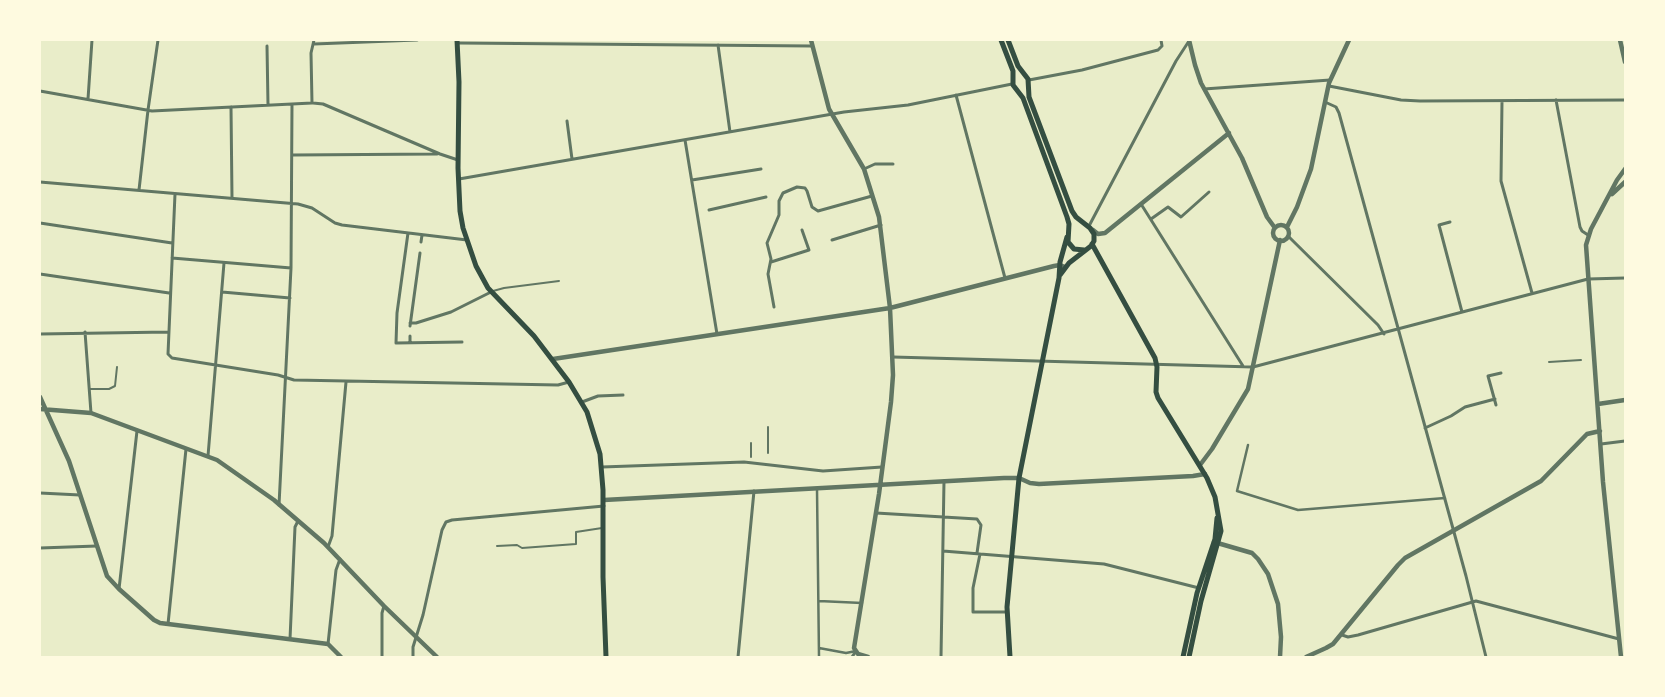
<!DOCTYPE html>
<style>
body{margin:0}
#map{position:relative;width:1665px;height:697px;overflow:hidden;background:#e9edc9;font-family:"PT Sans Narrow",sans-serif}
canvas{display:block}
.frame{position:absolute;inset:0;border:41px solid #fefae0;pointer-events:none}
</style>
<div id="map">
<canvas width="1665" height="697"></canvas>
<div class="frame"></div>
</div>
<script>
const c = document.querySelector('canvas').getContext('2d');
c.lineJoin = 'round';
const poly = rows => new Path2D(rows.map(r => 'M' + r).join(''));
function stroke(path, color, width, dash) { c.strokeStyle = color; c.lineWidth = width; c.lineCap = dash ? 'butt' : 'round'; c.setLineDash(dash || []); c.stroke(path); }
const service = poly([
 [493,291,504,288,559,281],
 [1549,362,1581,360],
 [89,389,109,389,115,386,117,367],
 [768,427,768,453],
 [751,443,751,457],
 [497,546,517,545,522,548,576,544,576,532,602,528]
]);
const pedestrian = poly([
 [1248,445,1237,491,1298,510,1445,498],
 [817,489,819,657],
 [819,601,862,603],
 [819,648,846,653,856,651]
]);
const minor = poly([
 [458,43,812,46],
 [314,44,417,40],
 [718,45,730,132],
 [267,46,268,105],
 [1029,80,1082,70,1158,50,1162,46,1161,40],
 [1329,86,1401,100,1420,101,1625,100],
 [1204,89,1330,80],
 [40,91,152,111,312,103,311,53,314,40],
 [956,95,1005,278],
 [88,99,92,40],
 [1556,100,1580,227,1582,231,1588,235],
 [1502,101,1501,181,1532,293],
 [1325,102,1336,107,1339,113,1466,576,1486,657],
 [313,103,323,104,440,154,458,160],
 [231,107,232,198],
 [567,121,572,159],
 [685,140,717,334],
 [293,155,437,154],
 [864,169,875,164,893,164],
 [459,179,844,112,908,105,1012,84],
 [692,180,761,169],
 [40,182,298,204,312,208,335,223,342,225,467,240],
 [139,190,148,110,158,40],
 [175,194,168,354,172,358,278,375,294,380,558,385,569,382],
 [1141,204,1243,366],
 [709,210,766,197],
 [1151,219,1168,207,1181,217,1209,192],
 [1450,222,1439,225,1462,312],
 [40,223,172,243],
 [1089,226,1176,61,1189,41],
 [408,233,397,313,396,343,462,342],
 [1288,236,1378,325,1384,334],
 [832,240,881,225],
 [421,242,422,235],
 [172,258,291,268],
 [771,262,809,250,802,230],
 [40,274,169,293],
 [222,292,290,298],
 [774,307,768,274,771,259,767,243,779,215,779,201,783,193,797,187,805,188,807,191,812,207,818,211,872,196],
 [410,323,416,323,451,312,491,292],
 [410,326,420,253],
 [85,332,91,413],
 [40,334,168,332],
 [410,343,410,336],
 [893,357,1253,367,1588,279,1625,278],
 [582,402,598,396,623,395],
 [1496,405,1488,376,1501,373],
 [1425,428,1451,416,1465,407,1495,399],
 [1601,444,1625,441],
 [208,456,224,263],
 [602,467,744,462,823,471,882,467],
 [40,493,80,495],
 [279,505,291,268,292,104],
 [876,513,977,519,981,525,977,553],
 [328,547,332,536,346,382],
 [40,548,97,546],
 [943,551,1104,564,1199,588],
 [980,554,973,588,973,612,1007,612],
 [119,589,137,431],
 [168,624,186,449],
 [1342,635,1348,637,1358,635,1476,601,1619,639],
 [290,639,295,527,298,521],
 [328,644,336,570,340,559],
 [382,657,382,613,384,606],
 [413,657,413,647,423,615,442,530,446,522,452,520,604,506],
 [738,657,754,491],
 [852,657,856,651],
 [941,657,944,481]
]);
const tertiary = poly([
 [811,40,829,109,864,169,879,217,890,308,893,375,891,402,879,494,854,648,858,654,868,657],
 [1189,40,1195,65,1201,83,1242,158,1267,217,1275,228],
 [1620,40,1625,62],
 [1612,194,1625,182],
 '1273 233a8 8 0 1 1 16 0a8 8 0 1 1-16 0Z',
 [1287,227,1297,207,1311,169,1329,83,1349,40],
 [1093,230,1098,234,1105,233,1229,133],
 [553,359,890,308,1054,266,1060,265,1065,267],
 [40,397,69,461,107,576,119,589,154,620,160,623,328,644,341,657],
 [1598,404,1625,400],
 [40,409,91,413,217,460,274,500,324,543,384,606,437,657],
 [1200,465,1212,449,1248,389,1280,240],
 [604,500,1004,478,1019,478,1030,483,1039,484,1193,476,1205,474],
 [1214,542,1252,553,1258,559,1268,574,1278,604,1281,637,1280,657],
 [1306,657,1326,648,1333,644,1398,565,1405,558,1541,481,1587,434,1600,431],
 [1621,657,1603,482,1586,245,1591,229,1617,180,1625,169]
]);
const secondary = poly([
 [457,40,459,82,458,168,460,211,463,228,476,266,488,288,534,336,569,382,587,412,600,454,603,490,603,577,606,657],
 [1001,40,1013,71,1013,85,1023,98,1067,217,1069,224,1068,242,1074,249,1084,250],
 [1008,40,1018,66,1028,79,1029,97,1072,211,1076,217,1090,228,1094,234,1094,241,1091,246,1069,263,1060,275],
 [1092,244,1155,358,1157,367,1156,392,1158,398,1207,478,1215,497,1221,531,1201,601,1189,657],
 [1010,657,1007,607,1019,478,1059,278,1060,262,1067,237],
 [1183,657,1197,593,1215,539,1217,518]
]);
stroke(service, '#617663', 2);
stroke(pedestrian, '#617663', 2.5);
stroke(minor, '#617663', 3);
stroke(tertiary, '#617663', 4.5);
stroke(secondary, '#344e41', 5);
</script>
